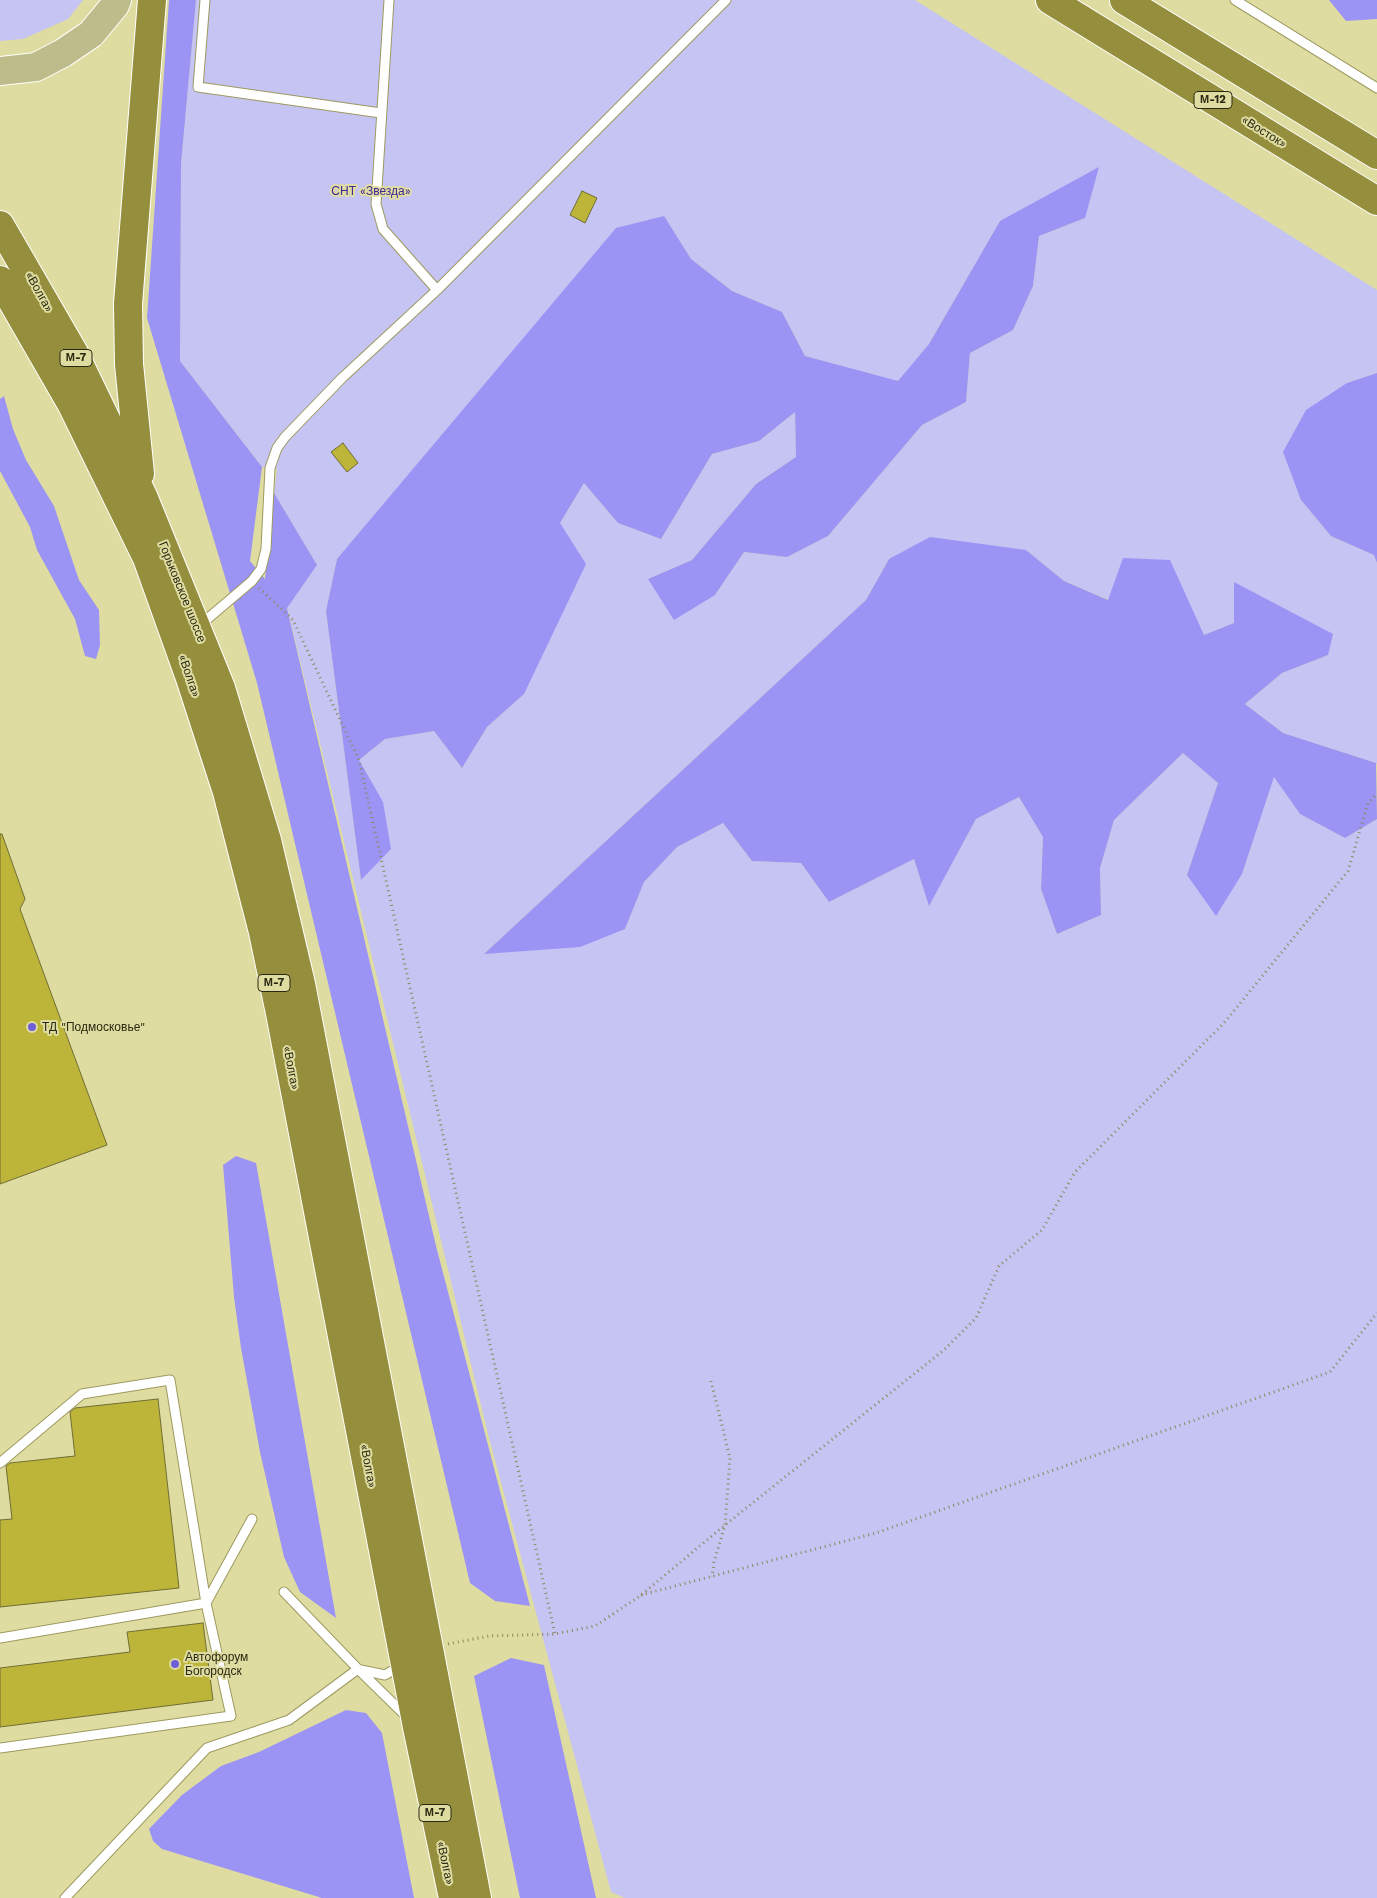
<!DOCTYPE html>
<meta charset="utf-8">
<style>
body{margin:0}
canvas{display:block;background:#dfdca1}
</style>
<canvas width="1377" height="1898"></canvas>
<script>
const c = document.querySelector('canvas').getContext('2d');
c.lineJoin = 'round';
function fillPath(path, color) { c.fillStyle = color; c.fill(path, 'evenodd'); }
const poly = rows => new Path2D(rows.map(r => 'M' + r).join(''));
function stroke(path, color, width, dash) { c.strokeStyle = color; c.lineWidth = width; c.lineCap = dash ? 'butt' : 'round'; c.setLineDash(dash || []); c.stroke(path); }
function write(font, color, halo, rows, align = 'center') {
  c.font = font + ' "Work Sans",sans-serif'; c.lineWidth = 4; c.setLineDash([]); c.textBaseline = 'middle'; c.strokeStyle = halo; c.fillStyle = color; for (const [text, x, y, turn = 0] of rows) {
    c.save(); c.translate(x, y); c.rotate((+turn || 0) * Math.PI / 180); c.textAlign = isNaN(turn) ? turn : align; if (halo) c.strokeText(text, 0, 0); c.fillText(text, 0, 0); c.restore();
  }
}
const green = poly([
 [0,0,83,0,68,19,23,39,0,41],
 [196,0,915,0,1377,290,1377,373,1347,383,1301,500,1331,536,1374,555,1377,563,1377,765,1376,763,1283,733,1245,704,1282,673,1328,655,1234,582,1234,623,1204,635,1109,600,1064,581,1026,550,889,559,866,600,485,953,625,929,644,882,677,847,723,823,752,861,801,863,829,902,914,859,929,905,976,819,1019,797,1043,837,1041,889,1057,934,1101,915,1100,868,1114,820,1183,753,1218,783,1187,875,1242,874,1274,776,1300,814,1345,838,1377,819,1377,1898,625,1898,611,1892,488,1434,287,607,317,565,274,493,277,469,262,467,180,361,181,164],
 [664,217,691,259,732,291,782,312,805,356,898,382,929,344,1000,221,1085,218,1039,236,1033,286,1013,330,970,353,966,402,922,425,828,536,787,557,744,552,715,595,648,579,692,560,756,484,796,457,795,412,759,441,712,454,661,539,618,523,584,483,560,523,524,694,487,727,462,768,434,731,385,739,359,760,361,880,326,611,337,559]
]);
const forest = poly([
 [169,0,196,0,181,164,180,361,262,467,250,561,265,579,274,493,317,565,287,608,436,1246,530,1606,495,1601,470,1583,257,683,147,318],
 [1329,0,1377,0,1377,19,1346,21],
 [1099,167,1085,218,1039,236,1033,286,1013,330,970,353,966,402,922,425,828,536,787,557,744,552,715,595,674,620,648,579,692,560,756,484,796,457,795,412,759,441,712,454,661,539,618,523,584,483,560,523,586,564,524,694,487,727,462,768,434,731,385,739,359,760,383,802,391,849,361,880,326,611,337,559,616,228,664,216,691,259,732,291,782,312,805,356,898,381,929,344,1000,221],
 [1377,373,1377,563,1374,555,1331,536,1301,500,1283,452,1306,410,1347,383],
 [4,396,13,429,26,460,54,506,79,580,99,610,100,645,96,659,85,656,75,619,37,550,30,527,0,471,0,399],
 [930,537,1026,550,1064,581,1108,600,1123,558,1170,560,1204,635,1234,623,1234,582,1333,634,1328,655,1282,673,1245,704,1283,733,1376,763,1377,819,1345,838,1300,814,1274,777,1242,874,1216,916,1187,875,1218,783,1183,753,1114,820,1100,868,1101,915,1057,934,1041,889,1043,837,1019,797,976,819,929,906,914,859,829,902,801,863,752,861,723,823,677,847,644,882,625,929,580,947,484,954,866,600,889,559],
 [236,1156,256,1163,336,1618,300,1592,284,1557,260,1452,241,1348,234,1297,223,1165],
 [511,1658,544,1665,596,1898,520,1898,474,1676],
 [346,1710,366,1713,382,1733,414,1898,322,1898,162,1849,153,1841,149,1829,182,1795,221,1766,259,1752]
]);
const building = poly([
 [582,191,597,198,585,223,570,215,582,191],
 [343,443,358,463,347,472,331,452,343,443],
 [0,834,2,834,25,899,20,909,107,1145,0,1184,0,834],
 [158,1399,179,1588,0,1607,0,1520,12,1519,6,1466,10,1463,75,1456,70,1412,75,1408,158,1399],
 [203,1623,213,1700,0,1727,0,1668,130,1652,127,1632,203,1623]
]);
const path = poly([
 [259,588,293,620,359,760,555,1634],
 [711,1381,730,1458,725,1525,714,1562,712,1577],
 [641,1595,876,1533,1330,1372,1377,1313],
 [448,1644,489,1636,555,1634,595,1626,640,1596,725,1525,944,1350,976,1318,999,1266,1042,1230,1075,1172,1224,1023,1348,871,1368,803,1377,794]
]);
const lane = poly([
 [205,0,198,87,381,113],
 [389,0,376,204,383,229,437,290],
 [1235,0,1377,88],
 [199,626,252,581,261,569,266,549,270,468,277,448,285,437,342,378,437,290,726,0],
 [0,1463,82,1394,170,1380,206,1603],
 [284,1592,358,1669,408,1718],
 [206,1603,252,1519],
 [0,1638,206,1603,231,1716,0,1748],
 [361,1670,385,1675,395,1669,401,1663],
 [65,1898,207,1748,289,1720,358,1669]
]);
const primary = poly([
 [0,71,36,67,63,53,91,34,115,5,117,0]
]);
const highway = poly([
 [1050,0,1377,201],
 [1124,0,1377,155],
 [0,225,74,353,143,496,221,688,267,840,301,984,477,1898],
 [0,280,72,405,147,558,190,678,227,792,263,932,280,1013,417,1727,453,1898],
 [140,474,129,364,128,304,152,0]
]);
const markers = [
 [32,1027,5,"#6f5ed9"],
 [175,1664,5,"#6f5ed9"]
];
const shields = [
 [1213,100,38],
 [76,358,32],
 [274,983,32],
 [435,1813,32]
];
const shieldNames = [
 ["М-12",1213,100],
 ["М-7",76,358],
 ["М-7",274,983],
 ["М-7",435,1813]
];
const streetNames = [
 ["«Восток»",1264,132,32],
 ["«Волга»",39,292,61],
 ["Горьковское шоссе",182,592,68],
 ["«Волга»",189,676,71],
 ["«Волга»",291,1068,79],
 ["«Волга»",368,1466,79],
 ["«Волга»",445,1863,78]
];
const parkNames = [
 ["СНТ «Звезда»",371,191]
];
const poiNames = [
 ["ТД \"Подмосковье\"",42,1027],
 ["Автофорум",185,1657],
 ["Богородск",185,1671]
];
fillPath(green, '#c5c4f3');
fillPath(forest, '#9b94f5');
fillPath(building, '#bdb53a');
stroke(building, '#706d35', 1);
stroke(lane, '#9d9a61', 11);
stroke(primary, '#fff', 30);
stroke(highway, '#fff', 30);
stroke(path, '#8b895e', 3, [1, 4]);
stroke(lane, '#fff', 9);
stroke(primary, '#bfbc8b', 28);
stroke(highway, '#958f3d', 28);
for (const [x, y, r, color] of markers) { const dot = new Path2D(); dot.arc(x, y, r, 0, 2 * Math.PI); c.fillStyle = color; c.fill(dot); stroke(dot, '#dfdca1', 2); }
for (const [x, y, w] of shields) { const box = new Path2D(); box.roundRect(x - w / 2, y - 8.5, w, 17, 4); c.fillStyle = '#dfdca1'; c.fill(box); stroke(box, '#292810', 1); }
write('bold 11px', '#292810', null, shieldNames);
write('12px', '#292810', '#dfdca1', streetNames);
write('12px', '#402695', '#dfdca1', parkNames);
write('12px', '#292810', '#dfdca1', poiNames, 'left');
</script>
